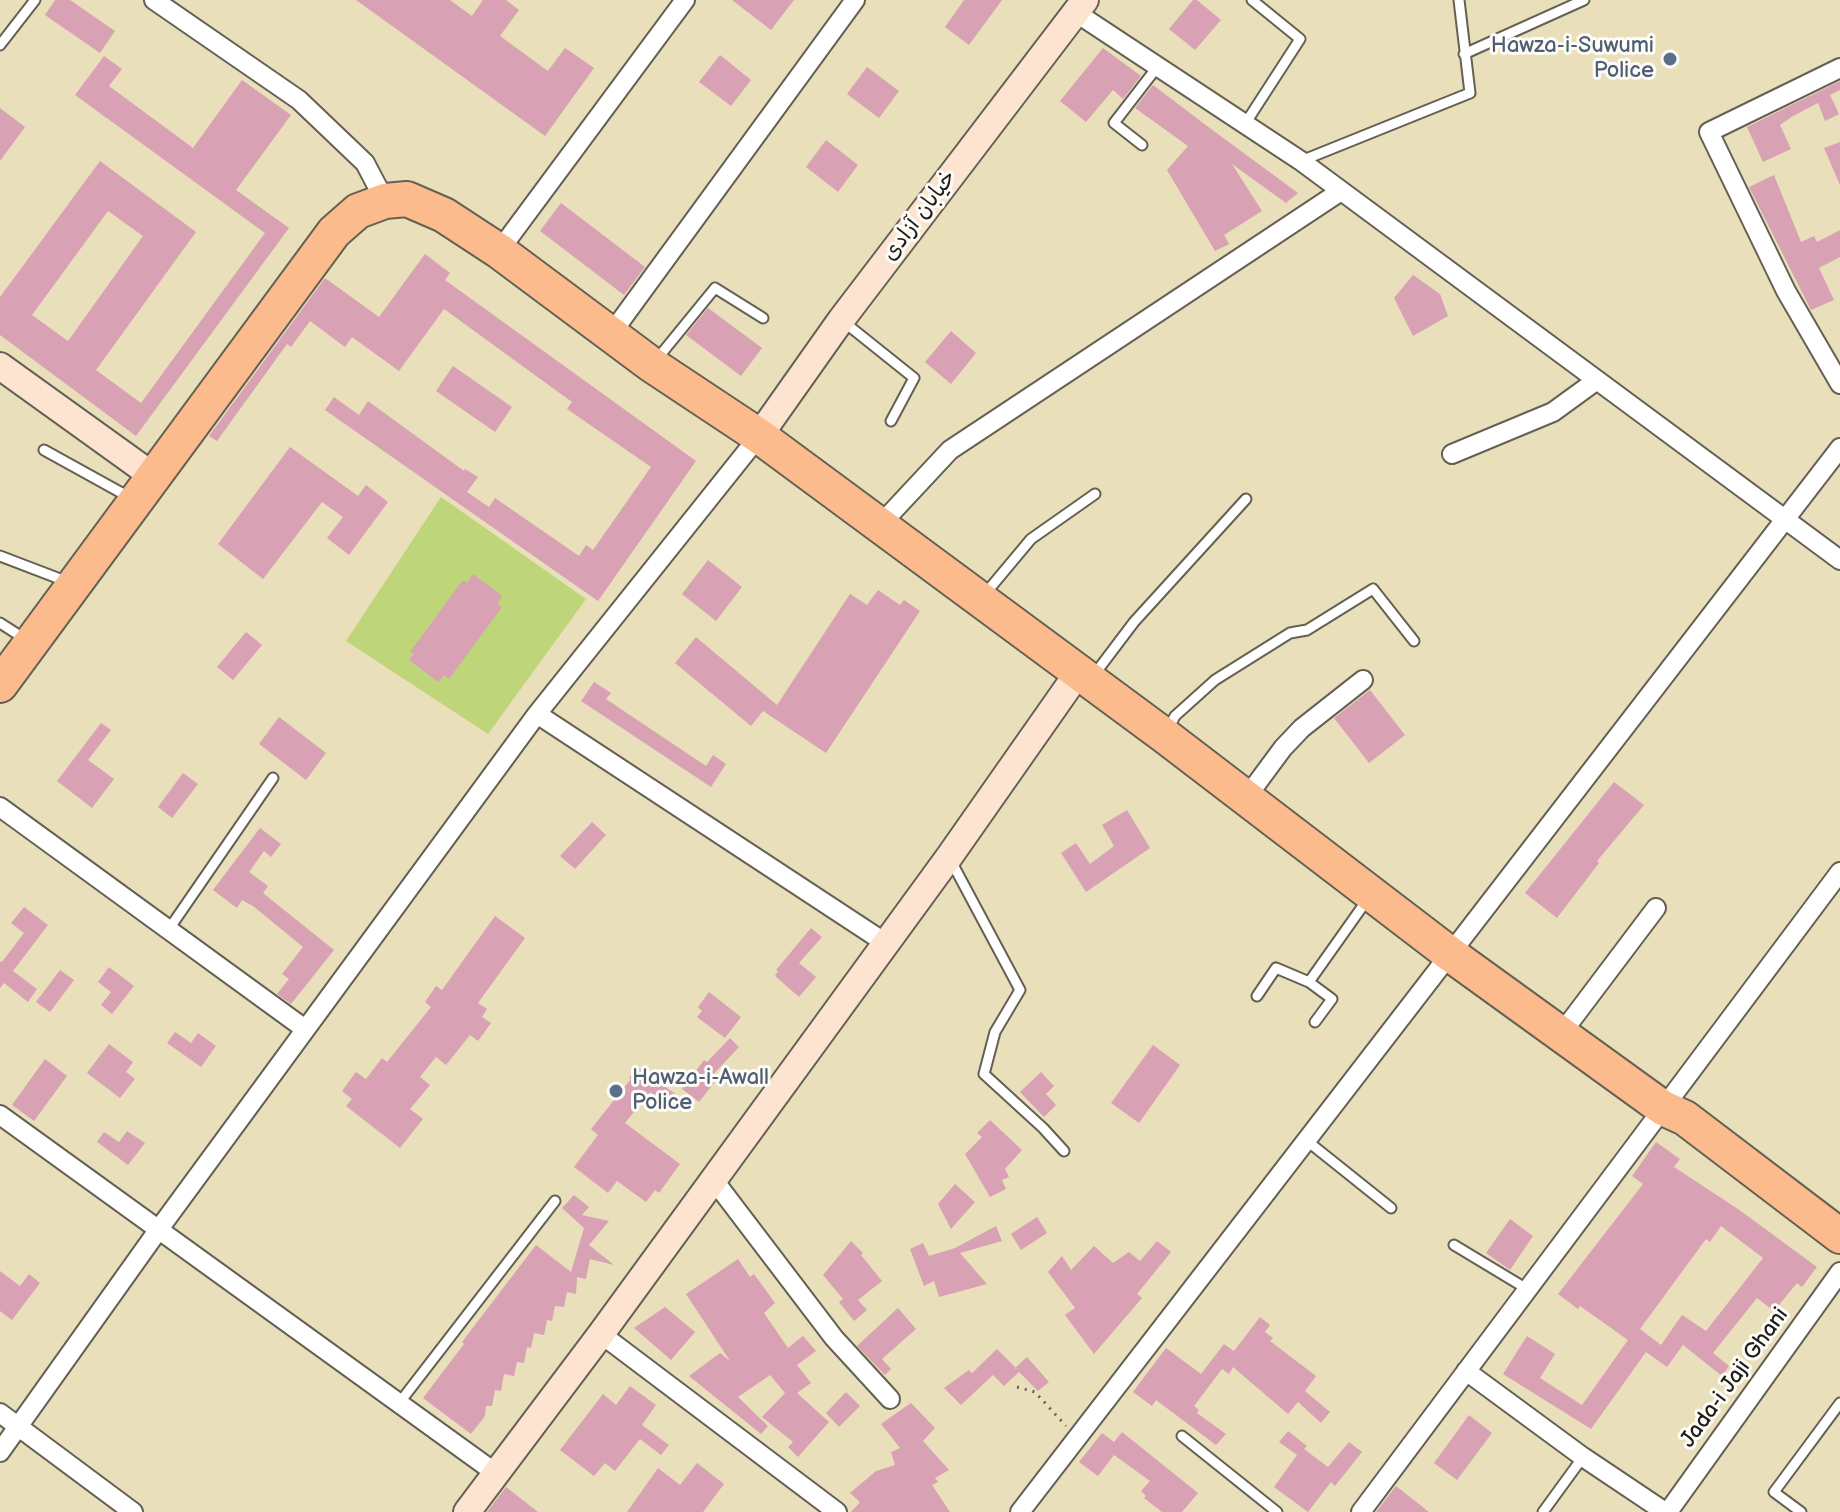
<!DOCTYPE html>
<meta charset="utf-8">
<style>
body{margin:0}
canvas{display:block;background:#e9dfbb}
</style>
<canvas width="1840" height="1512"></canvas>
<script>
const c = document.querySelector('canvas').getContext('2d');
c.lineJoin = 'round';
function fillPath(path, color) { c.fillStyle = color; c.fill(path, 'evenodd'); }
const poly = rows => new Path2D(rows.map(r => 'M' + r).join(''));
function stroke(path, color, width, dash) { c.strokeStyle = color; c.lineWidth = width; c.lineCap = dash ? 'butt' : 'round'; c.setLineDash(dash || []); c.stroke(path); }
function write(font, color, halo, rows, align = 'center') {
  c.font = font + ' "Balsamiq Sans","Playpen Sans Arabic",sans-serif'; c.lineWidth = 6; c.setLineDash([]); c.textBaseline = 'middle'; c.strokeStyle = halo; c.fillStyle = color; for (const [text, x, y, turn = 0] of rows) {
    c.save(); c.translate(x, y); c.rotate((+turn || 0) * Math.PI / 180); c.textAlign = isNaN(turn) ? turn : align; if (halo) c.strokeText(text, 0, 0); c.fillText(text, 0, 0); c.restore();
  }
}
const green = poly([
 [441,497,586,599,488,734,346,641]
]);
const building = poly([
 [55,0,70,0,115,31,100,53,45,15],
 [356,0,450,0,472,16,483,0,506,0,519,10,500,36,548,71,565,48,594,68,545,136],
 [732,0,794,0,771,30],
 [964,0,1002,0,969,45,945,27],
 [1193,0,1197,0,1221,20,1195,50,1169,29],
 [1103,48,1141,76,1123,99,1113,90,1086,122,1060,101],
 [720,55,751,80,731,106,699,82],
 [104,56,122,69,109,86,193,148,242,80,291,115,236,190,289,228,136,436,0,335,0,297,100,161,196,232,96,370,141,403,265,233,75,95],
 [108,211,143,236,68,341,32,315],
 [867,67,899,91,879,118,847,94],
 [1840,81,1840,90,1830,95,1839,114,1825,121,1818,103,1793,116,1780,125,1791,149,1763,162,1747,127],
 [1153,85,1207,126,1298,193,1286,203,1232,164,1262,211,1224,235,1229,244,1215,251,1167,170,1188,146,1135,108],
 [0,108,25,127,0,161],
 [826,140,858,165,838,192,806,167],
 [1840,142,1840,185,1824,148],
 [1774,175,1801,242,1814,236,1817,242,1840,230,1840,257,1819,268,1834,300,1811,310,1749,187],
 [561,203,645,267,624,295,540,231],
 [425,254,450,273,445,280,696,461,598,601,325,410,334,397,359,415,368,401,464,471,465,469,478,477,467,492,489,507,495,498,579,556,586,545,593,550,651,467,567,409,572,402,444,309,399,371,352,337,345,347,310,321,291,347,287,344,217,441,209,436,325,278,379,317],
 [1413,275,1440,294,1448,316,1413,336,1394,298],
 [708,308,762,348,741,376,686,335],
 [951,331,976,353,951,384,925,362],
 [453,366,512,407,495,432,436,391],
 [290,447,358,496,366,485,388,502,349,555,327,538,343,517,322,502,263,579,218,544],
 [708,560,742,587,716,621,682,594],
 [473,574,502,596,497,604,502,607,449,679,444,675,438,682,409,660,414,654,410,652,463,580,467,583],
 [878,590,900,605,904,600,920,611,826,753,763,711,751,726,675,663,696,637,777,705,850,594,867,605],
 [246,632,262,645,233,680,217,667],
 [594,682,611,693,606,699,706,766,713,755,726,764,711,787,581,701],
 [1370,690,1405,735,1369,763,1334,718],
 [279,717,326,753,306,780,259,744],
 [101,723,111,730,88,760,114,779,92,808,57,781],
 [183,773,198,784,172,818,158,807],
 [1614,782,1644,805,1597,861,1599,863,1557,918,1525,893],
 [1127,810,1150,848,1086,892,1061,853,1076,843,1090,864,1114,846,1102,825],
 [592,822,606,835,575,869,560,856],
 [260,828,281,844,271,857,264,851,249,872,268,886,263,893,334,950,291,1004,277,994,289,979,282,974,303,947,253,906,242,900,237,908,213,890],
 [24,907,48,925,13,971,37,989,28,1002,4,983,0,988,0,961,2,962,24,933,11,923],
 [495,916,525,938,478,1003,487,1009,482,1017,491,1023,478,1041,470,1035,446,1065,436,1057,420,1077,430,1085,410,1109,423,1119,400,1148,346,1106,352,1099,342,1091,356,1072,366,1079,382,1058,387,1062,431,1007,425,1002,436,986,442,990],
 [811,928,822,937,799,963,816,977,799,997,775,976,778,971,776,970],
 [109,967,134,986,112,1014,101,1005,111,992,98,982],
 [60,970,74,980,50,1012,36,1002],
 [709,992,741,1017,725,1038,697,1017,702,1011,698,1007],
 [175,1032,191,1043,198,1033,216,1046,201,1067,167,1043],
 [730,1038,739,1047,709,1079,714,1083,699,1102,682,1089,704,1060,707,1062],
 [109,1044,133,1062,126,1072,135,1079,120,1098,87,1073],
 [1153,1045,1180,1065,1139,1123,1111,1103],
 [45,1059,67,1076,34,1121,12,1105],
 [637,1067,684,1100,676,1111,650,1092,625,1123,680,1164,659,1193,655,1190,646,1202,617,1181,608,1193,574,1167,598,1135,591,1129,631,1079,629,1078],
 [1041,1072,1054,1086,1046,1094,1056,1105,1044,1117,1020,1092],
 [990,1120,1022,1150,1005,1169,1009,1177,1002,1180,1006,1189,990,1197,965,1154,982,1137,977,1133],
 [127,1131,145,1143,128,1165,97,1142,104,1132,119,1142],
 [1656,1142,1680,1159,1674,1167,1738,1209,1817,1267,1802,1287,1797,1283,1774,1311,1757,1298,1713,1353,1729,1366,1722,1376,1683,1345,1667,1367,1646,1352,1591,1429,1503,1374,1527,1336,1555,1354,1540,1378,1582,1405,1628,1340,1580,1306,1578,1309,1558,1294,1643,1184,1632,1176],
 [1721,1226,1763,1258,1706,1331,1682,1315,1661,1345,1640,1329,1706,1239,1710,1242],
 [955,1184,975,1202,951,1229,938,1204],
 [574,1195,589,1207,582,1215,609,1221,589,1245,614,1265,590,1259,586,1279,577,1277,576,1294,567,1292,564,1307,555,1306,552,1321,547,1320,544,1335,534,1333,531,1348,527,1347,524,1363,517,1362,514,1376,504,1374,501,1391,495,1390,492,1406,486,1406,485,1416,471,1434,423,1398,464,1344,462,1342,536,1245,571,1272,584,1228,562,1208],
 [1037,1217,1047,1233,1021,1250,1011,1234],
 [1510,1219,1533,1236,1510,1270,1486,1253],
 [996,1226,1002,1241,960,1253,987,1284,939,1297,934,1281,924,1286,910,1249,923,1243,929,1256,955,1248],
 [851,1241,863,1253,861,1255,882,1281,858,1300,867,1310,854,1321,839,1302,843,1299,823,1275],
 [1157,1241,1171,1252,1137,1294,1142,1298,1094,1354,1065,1315,1075,1308,1048,1272,1062,1256,1071,1270,1094,1246,1113,1263,1129,1252,1140,1261],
 [738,1259,750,1277,754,1274,775,1303,764,1313,788,1348,803,1336,816,1351,797,1365,811,1383,797,1393,829,1422,798,1457,788,1447,793,1442,762,1417,785,1393,770,1375,738,1397,768,1426,761,1434,689,1376,720,1353,730,1361,686,1294],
 [0,1271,20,1286,29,1274,40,1283,12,1320,0,1311],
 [665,1307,695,1332,671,1360,634,1328],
 [898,1308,916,1329,882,1359,891,1369,885,1375,857,1346],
 [1260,1317,1270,1325,1265,1332,1273,1338,1270,1341,1316,1376,1305,1391,1330,1412,1321,1423,1298,1402,1288,1414,1233,1367,1229,1374,1222,1369,1194,1406,1199,1410,1197,1413,1226,1434,1216,1445,1156,1400,1152,1406,1133,1392,1166,1348,1201,1374,1224,1344,1234,1351],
 [997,1349,1018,1370,1015,1368,1027,1357,1049,1382,1038,1391,1019,1372,1004,1386,993,1375,961,1405,944,1388,969,1370,972,1373],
 [630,1386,656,1405,642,1425,669,1445,661,1455,640,1439,615,1471,605,1463,594,1476,560,1450,603,1394,616,1405],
 [846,1392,860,1406,839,1427,826,1413],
 [911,1403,935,1428,923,1441,949,1470,935,1478,938,1482,932,1485,950,1512,851,1512,860,1502,850,1493,876,1471,895,1465,891,1452,900,1448,881,1424],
 [1469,1415,1492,1433,1457,1480,1434,1463],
 [1288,1431,1307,1446,1304,1449,1328,1467,1349,1442,1362,1452,1335,1486,1331,1482,1308,1512,1274,1487,1297,1455,1279,1442],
 [1122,1432,1198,1493,1182,1512,1162,1512,1144,1498,1146,1496,1141,1491,1150,1481,1114,1455,1098,1476,1079,1462,1102,1433,1114,1442],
 [697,1463,724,1484,703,1512,627,1512,658,1468,680,1485],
 [1396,1486,1429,1512,1376,1512],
 [506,1487,538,1512,487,1512]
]);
const path = poly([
 [1017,1387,1035,1392,1066,1426]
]);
const lane = poly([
 [0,45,35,0],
 [1464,54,1584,0],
 [1245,124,1300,39,1252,0],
 [1142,145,1114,123,1158,66],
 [1301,161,1470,93,1459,0],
 [844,322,914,378,891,421],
 [657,359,715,288,763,318],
 [44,450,129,497],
 [0,556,68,582],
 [985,594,1031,539,1095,494],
 [0,623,25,639],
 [1094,675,1134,622,1246,499],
 [1168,729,1175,716,1215,680,1290,633,1307,630,1373,589,1414,641],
 [950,859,1020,990,995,1032,984,1074,1043,1128,1064,1151],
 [169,929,273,778],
 [1309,982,1367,900],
 [1257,996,1276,968,1309,982,1332,999,1315,1022],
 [1306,1140,1391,1208],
 [1454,1245,1527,1289],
 [400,1402,555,1201],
 [1182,1436,1277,1512],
 [1543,1512,1583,1457],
 [1801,1512,1774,1492,1840,1403]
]);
const street = poly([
 [154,0,299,100,365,163,385,201],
 [1075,12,1301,161,1840,560],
 [1840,68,1709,132,1786,291,1840,384],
 [499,251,685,0],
 [611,334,855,0],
 [1452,454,1553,412,1597,380],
 [880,525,950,450,1341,191],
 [537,714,884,942],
 [1246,798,1283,748,1302,728,1363,680],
 [0,807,305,1029],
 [1561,1034,1656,908],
 [0,1115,497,1474],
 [713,1179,834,1338,890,1399],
 [601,1334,837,1512],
 [1466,1371,1583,1457,1665,1512],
 [0,1413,133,1512],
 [0,1452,159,1229,537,714,759,436],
 [1020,1512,1840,448],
 [1361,1512,1840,872],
 [1668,1512,1840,1272]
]);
const secondary = poly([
 [0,366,153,476],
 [759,436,841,320,1085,0],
 [467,1512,601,1334,949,857,1078,673]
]);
const highway = poly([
 [0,685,334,232,358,211,385,201,407,199,444,215,499,251,652,365,759,436,1165,736,1450,954,1663,1108,1685,1118,1840,1236]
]);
const markers = [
 [1670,59,8,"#5c6f8a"],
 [616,1091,8,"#5c6f8a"]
];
const serviceNames = [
 ["Hawza-i-Suwumi",1654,46],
 ["Police",1654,71],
 ["Hawza-i-Awall",632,1078,"left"],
 ["Police",632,1103,"left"]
];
const streetNames = [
 ["خیابان آزادی",920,216,-53],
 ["Jada-i Jaji Ghani",1735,1378,-54]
];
fillPath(green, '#bed579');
fillPath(building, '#d8a1b4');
stroke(lane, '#646054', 13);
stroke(street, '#646054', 22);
stroke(secondary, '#646054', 30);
stroke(highway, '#646054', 38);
stroke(path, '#646054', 3, [2, 6]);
stroke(lane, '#fff', 9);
stroke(street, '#fff', 18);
stroke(secondary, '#fde4d1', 26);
stroke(highway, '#fbbb8d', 34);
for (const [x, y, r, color] of markers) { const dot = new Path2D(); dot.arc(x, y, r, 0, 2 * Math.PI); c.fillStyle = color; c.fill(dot); stroke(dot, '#fdfcf7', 3); }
write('22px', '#4e5e75', '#fdfcf7', serviceNames, 'right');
write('22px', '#1c1c1c', '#fdfcf7', streetNames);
</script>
